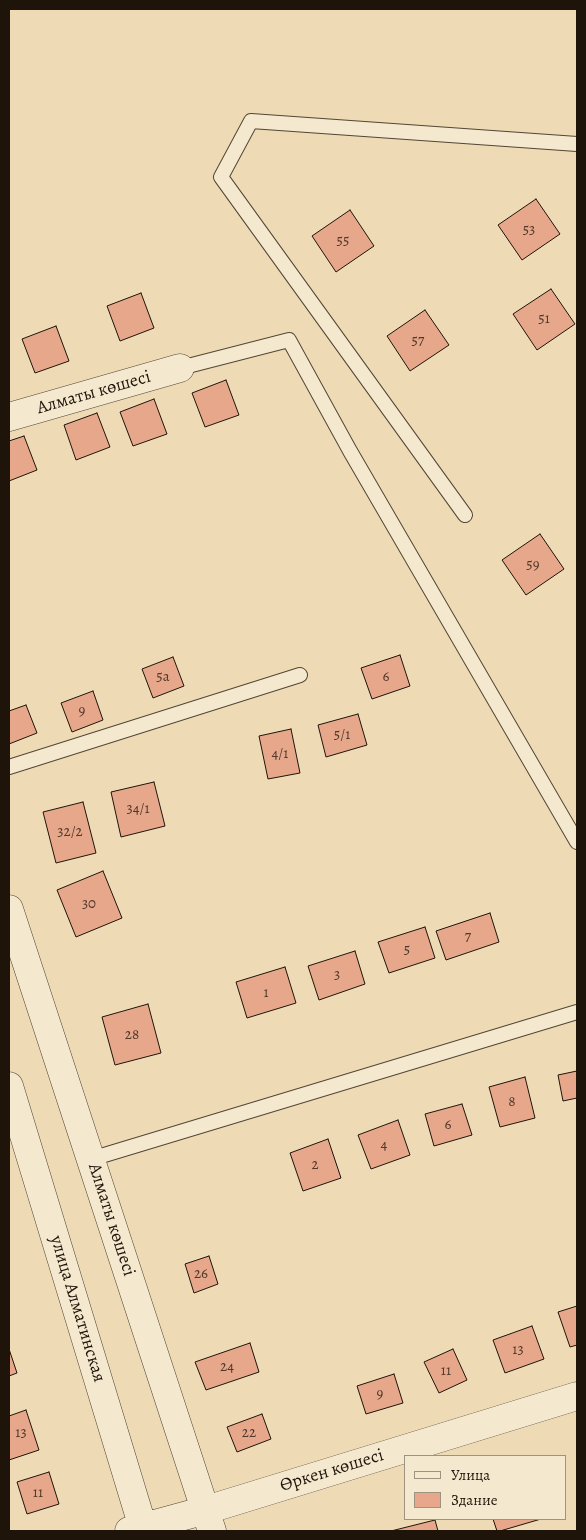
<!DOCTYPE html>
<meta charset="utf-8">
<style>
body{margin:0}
#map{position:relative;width:586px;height:1540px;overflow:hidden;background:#eedbb5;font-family:Alegreya,serif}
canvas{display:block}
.frame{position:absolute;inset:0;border:10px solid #1e1409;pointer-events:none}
.legend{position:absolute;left:404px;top:1455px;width:162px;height:65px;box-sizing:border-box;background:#f4e8cf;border:1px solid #9e9380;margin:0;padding:6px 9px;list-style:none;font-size:15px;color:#1e1409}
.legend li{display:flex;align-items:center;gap:10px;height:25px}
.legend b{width:25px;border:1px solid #9e9380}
</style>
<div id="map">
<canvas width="586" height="1540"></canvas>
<div class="frame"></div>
<ul class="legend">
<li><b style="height:6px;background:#f4e8cf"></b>Улица</li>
<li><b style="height:14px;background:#e7a78b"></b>Здание</li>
</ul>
</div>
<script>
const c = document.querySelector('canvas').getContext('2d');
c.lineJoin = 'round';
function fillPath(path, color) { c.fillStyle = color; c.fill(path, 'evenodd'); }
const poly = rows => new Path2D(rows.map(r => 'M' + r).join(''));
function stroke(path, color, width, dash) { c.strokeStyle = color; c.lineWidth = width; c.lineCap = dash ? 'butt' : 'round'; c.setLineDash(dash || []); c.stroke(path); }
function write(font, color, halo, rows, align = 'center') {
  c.font = font + ' Alegreya,serif'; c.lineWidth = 4; c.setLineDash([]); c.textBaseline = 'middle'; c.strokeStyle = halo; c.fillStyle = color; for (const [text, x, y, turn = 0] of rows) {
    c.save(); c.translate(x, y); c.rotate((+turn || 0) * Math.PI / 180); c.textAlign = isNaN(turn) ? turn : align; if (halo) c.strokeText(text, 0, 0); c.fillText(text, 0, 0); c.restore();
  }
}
const building = poly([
 [536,199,560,234,522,260,498,225,536,199],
 [350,210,374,246,336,272,312,236,350,210],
 [551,289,575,324,537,350,513,314,551,289],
 [141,293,154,328,120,341,107,306,141,293],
 [425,310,449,345,410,371,387,336,425,310],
 [56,326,69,361,35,373,22,339,56,326],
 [226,380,239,415,205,427,192,393,226,380],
 [154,399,167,434,133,446,120,412,154,399],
 [97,413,110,447,76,460,64,425,97,413],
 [24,436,37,470,9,481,9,441,24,436],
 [540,534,564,569,526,595,502,560,540,534],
 [400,655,410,686,372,699,361,668,400,655],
 [173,657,184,686,153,698,142,669,173,657],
 [93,691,103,720,72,732,61,703,93,691],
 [26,705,37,733,9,744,9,711,26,705],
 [358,714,367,745,326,757,318,725,358,714],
 [291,729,300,773,268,779,259,736,291,729],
 [154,782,165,826,121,837,111,792,154,782],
 [83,802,96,853,56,863,43,812,83,802],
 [103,871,122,918,76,937,57,890,103,871],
 [490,913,499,942,446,960,436,931,490,913],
 [425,927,435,958,389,973,378,942,425,927],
 [355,951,365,984,319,1000,308,966,355,951],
 [285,967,296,1003,247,1018,236,982,285,967],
 [148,1004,161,1053,115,1065,102,1017,148,1004],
 [577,1071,577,1098,563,1101,558,1075,577,1071],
 [525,1077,535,1118,500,1127,489,1087,525,1077],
 [462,1104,472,1135,434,1146,425,1114,462,1104],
 [398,1120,410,1155,371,1169,358,1135,398,1120],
 [328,1139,341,1178,303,1191,290,1153,328,1139],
 [209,1256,218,1284,194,1293,185,1264,209,1256],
 [577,1306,577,1345,570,1347,558,1312,577,1306],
 [532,1326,544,1359,505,1373,493,1340,532,1326],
 [250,1343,259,1372,206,1390,195,1362,250,1343],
 [9,1349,17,1373,9,1376,9,1349],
 [453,1349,467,1380,439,1393,424,1362,453,1349],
 [394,1374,403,1403,366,1414,357,1386,394,1374],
 [26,1410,39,1450,9,1460,9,1416,26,1410],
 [262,1414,271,1439,237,1452,227,1427,262,1414],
 [49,1472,59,1504,27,1514,17,1482,49,1472],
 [493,1519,541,1519,500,1531,497,1531,493,1519],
 [435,1520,438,1531,391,1531,435,1520]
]);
const lane = poly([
 [180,368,289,340,350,451,577,842],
 [465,515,221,177,251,121,577,144],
 [9,767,300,675],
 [91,1159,577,1012]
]);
const street = poly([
 [9,417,180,368],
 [9,909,212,1531],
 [9,1086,144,1531],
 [129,1531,206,1510,577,1396]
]);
const numberNames = [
 ["53",529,230],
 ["55",343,241],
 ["51",544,319],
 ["57",418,341],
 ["59",533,565],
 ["5а",163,677],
 ["6",386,677],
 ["9",82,711],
 ["5/1",342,735],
 ["4/1",280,754],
 ["34/1",138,809],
 ["32/2",70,832],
 ["30",89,904],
 ["7",468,937],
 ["5",407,950],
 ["3",337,975],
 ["1",266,993],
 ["28",132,1035],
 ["8",512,1102],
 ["6",448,1125],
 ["4",384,1145],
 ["2",315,1165],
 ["26",201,1274],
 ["13",518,1350],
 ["24",227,1367],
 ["11",446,1371],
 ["9",380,1394],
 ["13",21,1433],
 ["22",249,1433],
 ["11",38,1493]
];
const streetNames = [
 ["Алматы көшесі",94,393,-16],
 ["Алматы көшесі",111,1220,72],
 ["улица Алматинская",77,1309,73],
 ["Өркен көшесі",332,1471,-17]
];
fillPath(building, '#e7a78b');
stroke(building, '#1e1409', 1);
stroke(lane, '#524634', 16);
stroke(street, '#524634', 29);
stroke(lane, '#f4e8cf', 14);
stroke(street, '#f4e8cf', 28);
write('15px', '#50392a', null, numberNames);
write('18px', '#1e1409', '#f4e8cf', streetNames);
</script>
